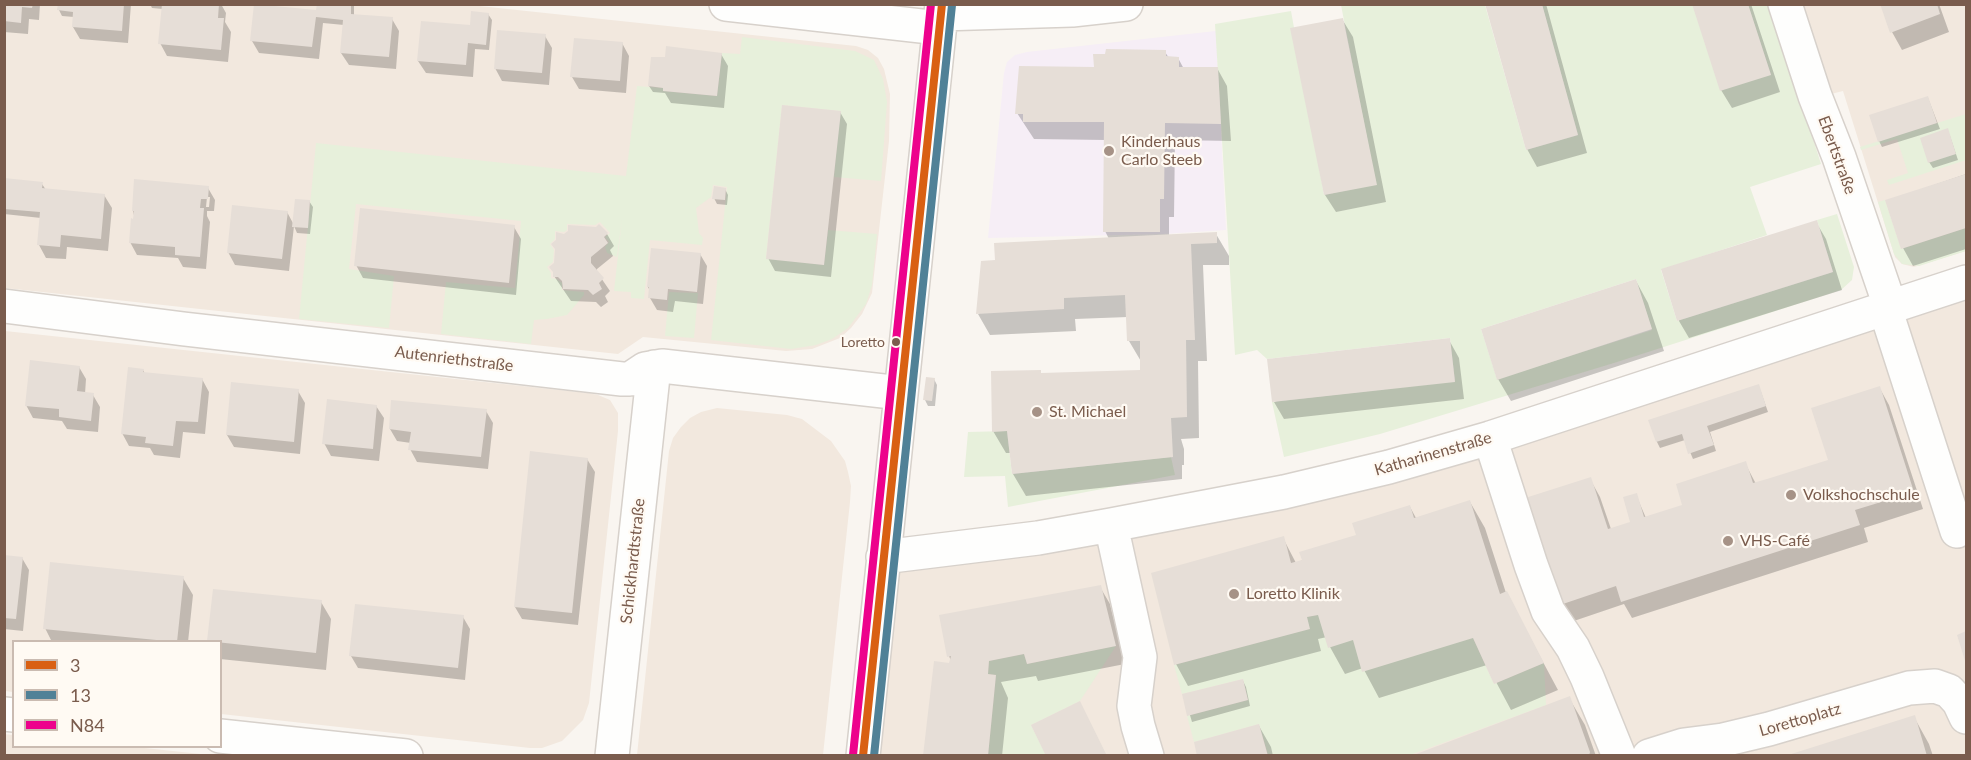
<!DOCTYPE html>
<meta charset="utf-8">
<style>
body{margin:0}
#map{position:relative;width:1971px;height:760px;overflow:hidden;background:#f9f5f0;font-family:Lato,sans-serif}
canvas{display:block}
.frame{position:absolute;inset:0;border:6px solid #7a5c4d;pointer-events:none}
.legend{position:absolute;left:12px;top:640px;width:210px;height:108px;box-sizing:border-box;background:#fffaf3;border:2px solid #cabbb1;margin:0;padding:8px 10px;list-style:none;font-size:18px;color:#7a5c4d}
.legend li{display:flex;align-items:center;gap:12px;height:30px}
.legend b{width:30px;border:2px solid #cabbb1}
</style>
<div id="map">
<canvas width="1971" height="760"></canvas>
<div class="frame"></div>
<ul class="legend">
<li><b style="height:8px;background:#d96013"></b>3</li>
<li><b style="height:8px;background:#508197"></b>13</li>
<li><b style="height:8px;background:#ed028c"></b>N84</li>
</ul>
</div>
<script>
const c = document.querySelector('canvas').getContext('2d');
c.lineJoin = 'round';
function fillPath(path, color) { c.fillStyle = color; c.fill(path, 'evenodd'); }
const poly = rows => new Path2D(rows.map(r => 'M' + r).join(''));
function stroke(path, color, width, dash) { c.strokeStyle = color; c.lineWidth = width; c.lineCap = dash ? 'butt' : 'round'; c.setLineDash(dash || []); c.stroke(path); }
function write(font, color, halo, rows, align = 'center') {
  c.font = font + ' Lato,sans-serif'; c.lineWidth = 4.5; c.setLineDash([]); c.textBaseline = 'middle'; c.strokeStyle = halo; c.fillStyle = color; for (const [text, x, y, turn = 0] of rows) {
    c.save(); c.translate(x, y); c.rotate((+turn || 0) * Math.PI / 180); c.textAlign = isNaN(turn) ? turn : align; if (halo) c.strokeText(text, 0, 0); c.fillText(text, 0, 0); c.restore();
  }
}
const residential = poly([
 [5,5,470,5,856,46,868,50,878,58,884,69,890,94,889,141,872,293,862,314,851,328,840,338,812,349,786,351,643,337,618,354,5,288],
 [1798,5,1966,5,1966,251,1914,267,1902,264,1895,257,1843,91,1827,95],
 [1966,282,1966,755,853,756,875,551,1265,489],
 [5,331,588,393,598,395,610,400,618,413,618,431,589,703,583,720,562,741,542,748,530,748,221,714,220,642,14,642,13,692,5,691],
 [717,408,787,415,802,419,831,441,845,461,848,472,851,486,850,502,823,755,637,755,669,451,673,438,681,427,690,418,701,412],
 [4,734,13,735,14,746,126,746,210,755,5,755]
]);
const education = poly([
 [1216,31,1226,230,1164,234,988,238,1004,73,1007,62,1015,55,1027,52]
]);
const green = poly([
 [1341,5,1485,5,1526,150,1578,135,1542,5,1692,5,1771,75,1748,5,1771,5,1821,164,1750,187,1767,235,1661,270,1677,321,1833,272,1817,220,1837,214,1854,267,1852,280,1841,290,1614,363,1380,434,1284,457,1272,402,1455,381,1450,338,1267,359,1257,350,1235,355,1215,24,1291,11,1324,195,1376,184],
 [1636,279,1652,330,1497,379,1481,329],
 [742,37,855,51,874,60,883,79,887,102,881,181,834,177,840,111,782,105,766,258,824,265,828,230,877,234,872,285,866,304,848,328,832,339,816,345,791,349,711,340,727,187,713,185,711,197,696,208,699,233,703,238,702,245,650,240,644,299,631,298,631,292,614,291,622,219,617,257,607,253,605,247,609,242,605,237,610,233,600,222,595,225,567,224,567,230,564,232,555,231,555,239,550,244,554,250,553,262,547,267,551,273,551,278,557,279,562,283,562,290,584,292,584,295,567,315,547,319,534,320,531,344,441,334,446,282,515,288,521,221,356,204,349,269,394,276,389,328,299,319,316,143,626,176,637,86,663,88,663,91,717,96,722,53,740,54],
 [1966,114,1966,160,1889,185,1887,180,1908,173,1897,139,1861,150,1860,147],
 [1885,200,1901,249,1966,228,1966,251,1919,266,1902,264,1894,254,1878,202],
 [669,292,698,293,694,338,665,336],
 [1007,431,1012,474,1171,457,1175,475,1008,507,1005,476,964,477,968,432],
 [1318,615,1353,640,1473,638,1494,684,1544,663,1546,705,1410,755,1268,755,1259,724,1194,742,1187,716,1248,700,1243,679,1182,694,1174,665,1309,629,1307,617],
 [1116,646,1080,701,1031,725,1046,755,988,756,996,675,988,674,989,661,1024,654,1027,664]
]);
const shadow = poly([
 [4,4,40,4,39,20,29,19,28,34,4,32],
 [59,4,131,4,128,43,80,39,73,27,74,17,62,16,59,10],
 [150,4,221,4,226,13,225,22,231,32,228,62,167,56,160,43,163,9,152,8],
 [318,4,354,4,354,15,392,19,399,31,396,69,349,65,341,53,344,25,323,23,319,59,259,53,252,41,318,11],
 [1487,4,1546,4,1587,153,1537,167,1527,149],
 [1694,4,1751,4,1780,92,1732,108,1721,90],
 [1881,4,1939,4,1949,32,1902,50,1892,32],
 [488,14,492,20,489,50,475,49,473,77,426,73,418,61],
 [1342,19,1353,37,1386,202,1336,212,1325,195],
 [545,36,552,48,549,85,502,81,495,68],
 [622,43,629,56,626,93,579,89,572,77],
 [1165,52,1169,58,1178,58,1184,69,1217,68,1227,86,1231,141,1175,140,1174,217,1169,217,1169,236,1216,234,1229,256,1229,265,1203,265,1207,361,1198,361,1199,438,1181,439,1184,449,1184,465,1182,465,1182,479,1026,496,1013,474,1011,453,1006,453,993,431,1041,374,1142,371,1142,363,1129,341,1128,317,1075,319,1076,331,990,335,978,314,1109,239,1105,231,1105,140,1034,139,1017,113,1095,68],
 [721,54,728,66,724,108,671,103,665,93,653,92,649,86],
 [1928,98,1940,129,1882,147,1879,141],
 [840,112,847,124,831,277,775,271,768,258],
 [1950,136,1958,160,1933,168,1929,162],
 [1966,174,1966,249,1913,266,1903,248,1887,201],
 [4,180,42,184,46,190,104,195,112,208,108,251,67,247,66,259,46,258,39,245,41,218,4,214],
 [208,188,215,200,214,211,207,211,207,216,210,222,206,269,183,267,178,258,137,255,130,242,135,221,133,210],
 [207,197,210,197,209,207,206,207],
 [725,189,728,195,727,205,717,204,714,198],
 [309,201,313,207,310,234,297,233,294,226,289,271,235,265,228,252,287,212,294,225],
 [1816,222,1826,239,1842,290,1689,338,1679,321,1663,270],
 [514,227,521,239,516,295,363,278,356,265],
 [607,234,614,246,610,250,613,256,597,269,597,272,610,291,605,296,608,302,601,307,596,302,571,301,554,276],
 [652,249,700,254,707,266,703,304,675,301,673,312,657,310,650,298,650,291,648,287],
 [1636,281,1648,303,1664,351,1511,401,1498,379],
 [1449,340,1459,358,1464,399,1284,419,1274,402],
 [79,367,86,379,85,394,93,395,100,407,98,432,67,429,62,421,33,418,26,405],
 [143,370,145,374,202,379,209,392,205,434,183,432,180,458,154,455,150,448,129,446,122,433],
 [934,379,937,385,935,406,928,406,925,400],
 [1879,387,1889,405,1923,509,1864,528,1868,542,1632,618,1624,604,1568,623,1558,605,1590,479,1600,497,1611,529,1632,523,1636,495,1646,518,1684,506,1745,463,1756,484,1830,461],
 [298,391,305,403,300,454,234,447,227,435],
 [1761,392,1768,412,1710,432,1716,451,1693,459,1685,440,1660,448,1657,442,1650,421],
 [376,406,384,418,379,461,331,456,324,443],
 [486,411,493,423,488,469,417,462,410,449,411,443,397,441,390,429],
 [587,459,595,472,578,625,522,619,515,607],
 [1470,502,1485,528,1506,593,1558,690,1511,710,1487,665,1379,698,1363,668,1345,674,1330,647,1327,637,1318,639,1321,651,1188,686,1176,664,1283,538,1296,563,1358,536,1410,507,1416,518],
 [4,556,22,558,29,570,23,631,4,629],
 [183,578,193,595,188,642,52,642,45,628],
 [1100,587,1110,604,1125,664,1038,681,1036,676,1001,682,1008,698,1002,756,925,756,951,665,951,661,949,656],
 [321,602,331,619,326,670,220,659,220,642,209,641],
 [463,617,470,629,465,680,358,668,351,656],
 [1243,681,1246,687,1250,706,1192,722,1184,695],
 [1569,698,1585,725,1596,756,1415,756],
 [1914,717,1929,744,1933,756,1791,756],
 [1259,726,1271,747,1273,756,1199,756]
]);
const building = poly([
 [4,4,33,4,32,8,22,7,21,23,4,21],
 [58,4,124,4,122,31,72,27,73,12,57,10],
 [162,4,219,4,218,18,224,18,221,50,158,44],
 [254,4,316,10,317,4,351,4,351,14,393,17,389,57,340,53,343,20,316,17,312,47,250,41],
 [1485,4,1542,4,1578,135,1526,150],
 [1692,4,1748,4,1771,75,1720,91],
 [1880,4,1937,4,1940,14,1890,33],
 [471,11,489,13,486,45,468,43,466,65,417,61,421,21,470,25],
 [1343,18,1377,185,1324,195,1290,28],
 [497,30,546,34,542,73,494,69],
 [574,38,623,42,620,81,570,77],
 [666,46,722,53,717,96,663,91,663,88,648,86,651,57,665,57],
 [1106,49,1166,50,1166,56,1179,57,1179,67,1218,67,1221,124,1165,123,1164,199,1160,199,1160,232,1103,232,1104,122,1023,122,1023,114,1015,114,1019,66,1094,67,1093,54,1105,54],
 [1928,96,1937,123,1878,142,1869,115],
 [782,105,841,111,824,265,766,259],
 [1948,128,1956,154,1928,163,1920,138],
 [1966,174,1966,228,1901,249,1885,200],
 [4,178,43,182,42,188,105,194,101,239,61,235,60,247,37,245,40,212,4,209],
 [134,179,209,186,208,199,201,199,200,208,204,208,200,257,175,255,175,247,129,243,131,218,133,219,134,211,132,211],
 [714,186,726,188,725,200,712,199],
 [295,199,310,200,308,228,292,227],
 [232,205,288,211,282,259,227,253],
 [360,208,515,225,509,283,354,266],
 [1817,220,1833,272,1677,321,1661,269],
 [599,224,608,233,604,237,608,243,591,257,591,263,604,278,599,283,602,289,593,295,588,290,563,289,562,281,558,277,553,277,553,272,549,267,554,263,555,249,551,244,556,240,556,232,564,234,568,231,568,225,596,227],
 [1217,232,1217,243,1191,244,1195,340,1186,340,1187,417,1171,418,1173,457,1012,474,1007,431,992,432,991,371,1041,370,1041,373,1140,370,1140,341,1127,341,1125,295,1064,298,1064,309,976,314,981,261,995,260,994,243],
 [651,248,701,253,697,292,668,289,667,300,648,298,649,287,647,287],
 [1636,279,1652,329,1497,380,1481,329],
 [1450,338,1455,382,1272,402,1267,359],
 [30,360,80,366,77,391,94,393,91,421,59,417,59,409,25,406],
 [128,367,144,369,143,372,203,378,198,422,176,421,173,446,145,443,146,437,121,434],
 [926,377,935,378,932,401,923,400],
 [231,382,299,389,294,442,226,435],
 [1759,384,1766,406,1707,426,1714,445,1688,454,1682,434,1656,442,1648,420],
 [1880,386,1914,492,1855,510,1860,525,1621,602,1616,586,1557,606,1522,499,1591,477,1608,529,1630,522,1623,497,1637,493,1644,517,1682,505,1676,484,1746,461,1753,483,1767,479,1828,460,1811,408],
 [327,399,377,405,373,449,322,444],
 [391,400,487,409,481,457,408,450,411,432,389,429],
 [530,451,588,458,572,613,514,607],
 [1470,500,1500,594,1507,591,1544,663,1494,684,1473,638,1362,672,1353,640,1328,648,1318,615,1307,617,1310,629,1174,665,1151,573,1284,536,1291,563,1302,560,1299,552,1356,535,1352,523,1410,505,1414,518],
 [4,555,23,557,16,619,4,618],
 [50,562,184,576,177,642,43,629],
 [1101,585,1116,646,1027,664,1024,654,989,661,988,674,996,675,988,756,923,756,934,661,949,663,951,656,947,657,939,615],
 [213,589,322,600,316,653,207,641],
 [355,604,464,615,458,668,349,656],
 [1966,631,1966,664,1957,635],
 [1243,679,1248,700,1187,716,1182,694],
 [1570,696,1590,752,1589,756,1411,756],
 [1080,701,1107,756,1046,756,1031,725],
 [1915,715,1927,756,1788,756,1788,755],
 [1259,724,1268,756,1197,756,1194,742]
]);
const minor = poly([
 [726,4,939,28],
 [1785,4,1815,96,1839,157,1890,306],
 [941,14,1072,10,1126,4],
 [4,306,184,329,622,379,630,379,645,369,662,366,901,393],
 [1885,308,1957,531],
 [1490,438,1531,565,1548,611,1573,648,1587,677,1619,756],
 [1111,525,1140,657,1134,706,1138,726,1147,756],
 [883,557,1038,538,1111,525,1284,492,1389,467,1490,438,1966,282],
 [4,714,14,715],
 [220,736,406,756],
 [612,756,654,367],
 [863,756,942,4],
 [1649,756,1684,745,1723,740,1769,729,1909,688,1935,686,1949,691,1959,702,1966,717]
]);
const bus1 = poly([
 [863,756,942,4]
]);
const bus2 = poly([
 [874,756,952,5]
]);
const bus3 = poly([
 [853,755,931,4]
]);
const markers = [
 [1109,151,6,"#a69286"],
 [896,342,5,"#7a5c4d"],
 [1037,412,6,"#a69286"],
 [1791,495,6,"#a69286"],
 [1728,541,6,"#a69286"],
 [1234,594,6,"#a69286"]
];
const busNames = [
 ["Loretto",885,342]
];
const poiNames = [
 ["Kinderhaus",1121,142],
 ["Carlo Steeb",1121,160],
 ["St. Michael",1049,412],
 ["Volkshochschule",1803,495],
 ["VHS-Café",1740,541],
 ["Loretto Klinik",1246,594]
];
const streetNames = [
 ["Ebertstraße",1837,155,70],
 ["Autenriethstraße",454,359,7],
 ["Katharinenstraße",1433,454,-16],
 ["Schickhardtstraße",633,561,-84],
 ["Lorettoplatz",1800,720,-16]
];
fillPath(residential, '#f2e8de');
fillPath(education, '#f6eef6');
fillPath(green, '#e7f0db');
fillPath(shadow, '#0003');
fillPath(building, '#e6ded7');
stroke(minor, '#d7d1cb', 36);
stroke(minor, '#fefefd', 33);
stroke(bus1, '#d96013', 8);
stroke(bus2, '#508197', 8);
stroke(bus3, '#ed028c', 8);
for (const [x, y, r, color] of markers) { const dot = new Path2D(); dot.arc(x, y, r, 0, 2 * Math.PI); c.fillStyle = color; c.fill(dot); stroke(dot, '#fffaf3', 2); }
write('14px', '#7a5c4d', '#fffaf3', busNames, 'right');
write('16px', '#7a5c4d', '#fffaf3', poiNames, 'left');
write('16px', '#7a5c4d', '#fffaf3', streetNames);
</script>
